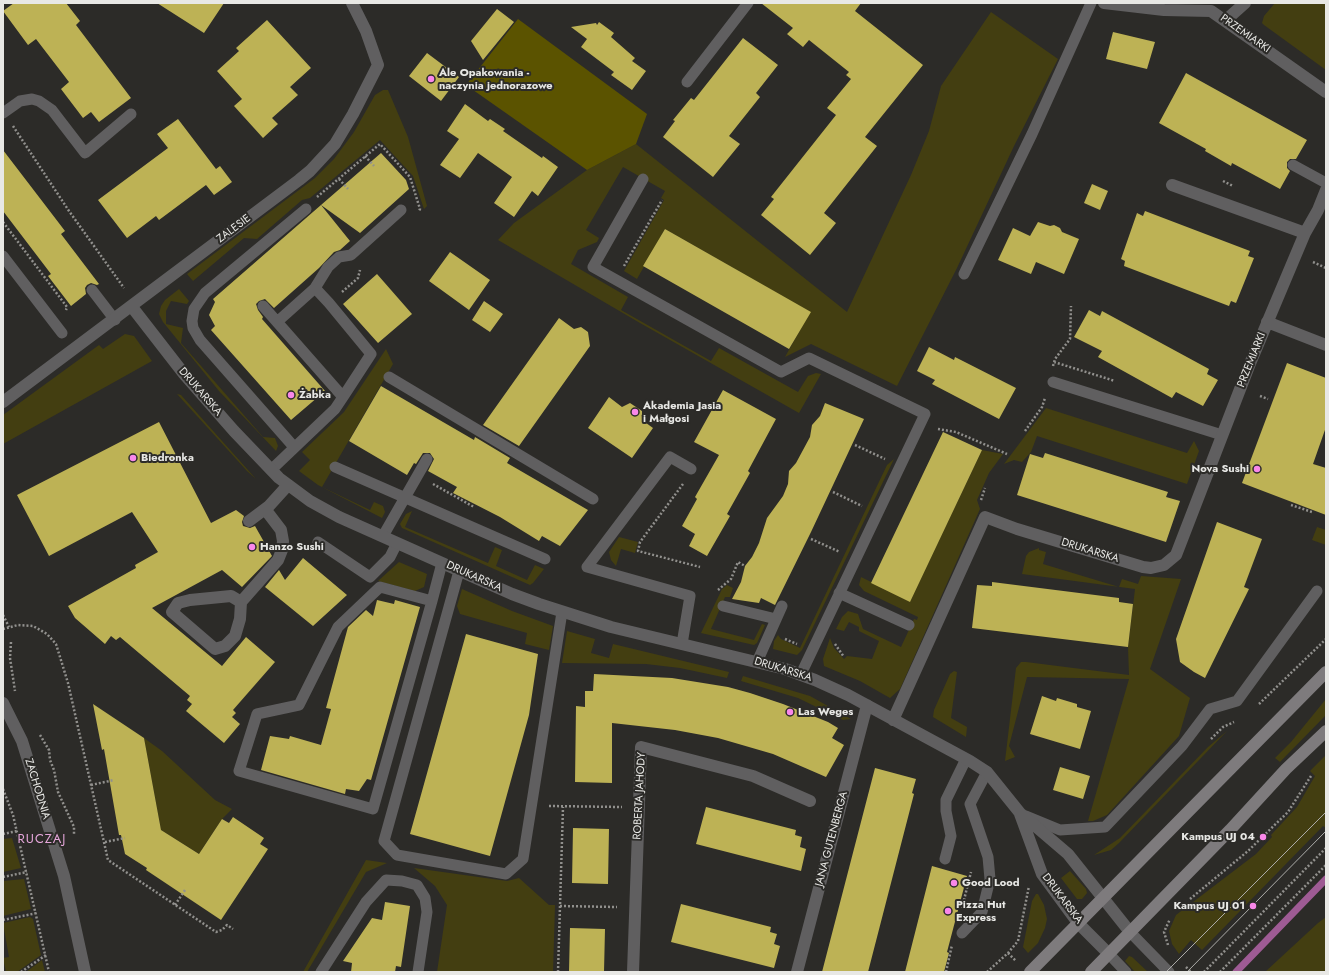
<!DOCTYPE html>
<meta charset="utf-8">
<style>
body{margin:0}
#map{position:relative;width:1329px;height:975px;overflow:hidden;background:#2c2b28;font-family:Jost,sans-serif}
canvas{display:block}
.frame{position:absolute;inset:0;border:4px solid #e8e8e5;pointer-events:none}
</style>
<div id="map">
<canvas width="1329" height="975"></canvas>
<div class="frame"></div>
</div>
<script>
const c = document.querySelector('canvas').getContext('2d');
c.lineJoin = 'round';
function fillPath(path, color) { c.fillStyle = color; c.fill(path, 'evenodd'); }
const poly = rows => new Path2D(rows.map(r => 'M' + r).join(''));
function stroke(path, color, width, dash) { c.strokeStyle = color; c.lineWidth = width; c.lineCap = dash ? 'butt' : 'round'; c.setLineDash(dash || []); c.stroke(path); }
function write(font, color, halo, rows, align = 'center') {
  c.font = font + ' Jost,sans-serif'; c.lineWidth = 4; c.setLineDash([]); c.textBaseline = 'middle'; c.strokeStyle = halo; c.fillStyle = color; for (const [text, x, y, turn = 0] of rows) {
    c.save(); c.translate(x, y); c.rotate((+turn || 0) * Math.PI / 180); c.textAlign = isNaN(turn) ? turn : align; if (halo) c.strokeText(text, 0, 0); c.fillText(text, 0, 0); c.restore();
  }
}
const green = poly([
 [1275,3,1326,3,1326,70,1264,25,1262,23,1264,16],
 [991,12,1058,59,1014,146,957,268,897,386,811,344,785,357,810,312,665,229,637,279,624,271,664,200,661,198,665,191,623,167,586,230,599,238,597,242,578,250,571,264,628,297,621,310,711,361,719,348,798,392,808,376,816,373,821,374,799,413,640,323,498,240,514,223,587,170,636,144,847,312,911,175,929,131,941,86],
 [383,90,388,90,408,137,427,206,424,209,413,176,380,140,310,198,302,200,257,239,244,238,193,281,187,274,315,178,334,159,354,132,375,95],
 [179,289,189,301,187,304,171,301,166,311,166,324,183,328,181,343,263,437,275,438,278,446,276,451,219,391,163,322,159,314,161,306,165,300],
 [125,334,134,336,152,361,3,444,3,415,99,345,103,349],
 [386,349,393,364,322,487,370,510,374,502,383,506,385,512,382,518,318,485,299,471,310,460,302,452,344,412],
 [177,394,181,395,256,479,247,471],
 [1046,408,1187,453,1194,441,1199,451,1187,484,1037,436,1031,452,1022,462,1014,460,1004,464],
 [982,450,1003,454,989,473,977,500,980,509,900,689,890,698,860,681,824,666,823,659,830,638,834,648,844,659,847,656,872,659,879,641,859,631,859,627,849,622,844,631,836,629,842,617,848,611,858,614,863,629,901,647,914,619,917,620,918,617,864,591,859,585,861,577,910,601],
 [894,459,802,650,797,655,773,649,774,641,778,635,781,639,800,648,887,465],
 [412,511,405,527,488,563,495,547,502,550,496,566,527,580,535,565,544,569,533,583,530,585,402,528,400,524,406,514],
 [1317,527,1326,530,1326,545,1312,540],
 [619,537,638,542,635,553,621,549,616,566,611,560,609,552],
 [1039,548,1039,550,1046,552,1043,564,1119,587,1122,579,1138,584,1141,576,1181,579,1150,669,1190,698,1179,736,1107,815,1093,821,1088,821,1129,679,1027,677,1009,746,1015,757,1005,761,1016,668,1021,662,1026,662,1129,675,1128,647,1135,589,1022,574,1026,556,1029,552],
 [399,562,427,574,424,587,415,591,378,581],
 [727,585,733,588,730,597,725,597,711,629,754,640,762,624,765,625,757,643,754,645,701,633,722,589],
 [462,589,512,611,553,626,549,650,525,644,527,633,460,614,457,606],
 [567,631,595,639,591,653,609,658,613,644,729,672,727,678,680,668,646,664,562,663],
 [954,671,957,672,951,718,967,727,966,737,933,717,934,710,950,674],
 [743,676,810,696,851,719,843,720,798,698,741,681],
 [1326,699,1326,715,1280,762,1275,758,1291,742],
 [1227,731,1119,843,1111,850,1094,855,1120,838,1208,747],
 [144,738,162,751,215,800,232,809,222,819,202,849,201,855,161,830],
 [1326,755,1326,828,1323,826,1202,950,1191,940,1179,954,1172,944,1169,931,1176,915,1256,854,1272,837,1271,835,1297,807,1315,776,1310,771],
 [12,838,21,868,3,872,3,839],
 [366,860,387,863,366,872,307,972,303,972],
 [414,868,507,881,519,878,549,905,555,905,553,972,437,972,447,905,435,886],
 [1070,871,1086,889,1087,893,1082,899,1077,899,1061,878],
 [24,879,31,909,3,916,3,881],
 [1036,894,1038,894,1044,905,1047,919,1045,928,1038,943,1028,953,1023,947,1024,942,1032,901],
 [30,917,33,919,41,955,17,972,6,972,3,958,9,957,3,923],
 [1326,917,1326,972,1265,972,1318,923],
 [1129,956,1132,957,1148,972,1135,972,1125,961],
 [42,960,45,972,26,972]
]);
const forest = poly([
 [518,19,647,114,636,144,587,170,466,85]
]);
const stream = poly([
 [1236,972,1326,879]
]);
const building = poly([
 [14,3,66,3,80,21,76,25,131,98,99,122,91,112,83,118,61,89,69,82,36,39,28,45,3,11],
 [157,3,224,3,204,33],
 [761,3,861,3,855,11,923,65,865,137,877,146,824,213,836,223,810,255,761,215,774,199,771,197,836,115,827,108,851,79,846,75,849,72,809,40,803,47,787,34,793,28],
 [497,9,514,22,483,60,471,41],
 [267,20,311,68,290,87,298,95,272,118,278,124,263,138,234,106,242,99,217,71,239,51,236,48],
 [599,22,614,33,611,37,635,58,632,61,646,71,632,90,611,75,614,72,581,47,587,39,571,27,596,23,597,25],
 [1113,32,1155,42,1147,69,1106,59],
 [743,38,778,65,756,93,760,97,729,136,740,144,713,177,663,137,675,121,673,120,691,98,694,100],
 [427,53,459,77,441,101,409,76],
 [1186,73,1307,140,1296,159,1290,159,1287,162,1287,168,1290,171,1280,189,1232,163,1231,166,1205,151,1206,149,1159,123],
 [465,104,488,121,490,119,505,129,503,131,542,158,543,156,558,167,538,196,532,191,514,217,494,203,512,177,478,153,460,178,440,165,459,139,447,131],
 [178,119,216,169,220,166,232,182,214,195,206,185,159,220,156,216,127,238,98,200,168,148,157,134],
 [3,150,65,231,61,234,99,284,97,285,91,283,87,285,85,288,86,294,71,306,48,276,51,274,3,211],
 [381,153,406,180,409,189,360,233,321,205],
 [1092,184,1108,191,1100,210,1084,203],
 [321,205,350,241,340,250,334,252,319,268,274,308,265,299,259,301,256,304,258,310,263,317,262,319,325,391,291,420,211,330,215,326,209,315,215,302,213,299],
 [1145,211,1250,251,1248,256,1254,258,1236,303,1231,301,1229,306,1124,266,1125,261,1121,259,1137,213,1143,216],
 [1038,222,1050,226,1054,225,1060,228,1062,232,1079,239,1064,274,1036,262,1031,274,998,260,1013,228,1030,236],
 [665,229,811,312,789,349,643,266],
 [450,252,490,280,469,310,429,281],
 [377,274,412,314,378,343,343,304],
 [484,301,503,314,490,332,472,320],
 [1089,310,1100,316,1102,311,1209,369,1207,374,1218,380,1203,406,1176,392,1172,398,1098,357,1102,351,1074,337],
 [559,318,574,329,581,327,588,332,590,346,519,446,483,425],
 [929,347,954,360,955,357,1016,388,999,419,932,384,935,380,917,371],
 [1287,363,1326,378,1326,427,1313,464,1326,468,1326,515,1242,483],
 [381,386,474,440,475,437,510,458,507,463,588,510,560,546,542,536,539,541,500,517,453,493,457,487,428,471,434,459,430,453,423,453,416,464,414,463,407,475,349,441],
 [723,390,776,419,748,471,750,473,727,514,730,516,707,556,689,546,695,534,682,526,697,499,695,497,719,455,694,442],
 [609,397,622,407,630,403,642,411,642,420,653,428,632,458,588,428],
 [825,403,864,419,811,532,775,605,761,598,759,603,732,599,741,582,745,566,752,557,759,543,767,518,783,496,788,484,789,471,796,463,810,437,812,425,820,416],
 [159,422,211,523,236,510,244,516,242,522,243,526,250,528,255,526,272,556,242,587,222,570,152,608,222,666,246,637,275,662,233,710,236,713,232,717,240,724,224,743,186,711,192,704,187,700,190,696,120,637,116,640,111,636,105,644,75,618,68,606,136,568,135,565,158,552,132,512,49,556,17,495],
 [943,432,982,450,910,602,871,583],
 [1045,453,1168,492,1166,497,1180,501,1166,542,1017,495,1030,454,1043,458],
 [1217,522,1262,539,1244,587,1249,589,1205,678,1194,672,1180,662,1176,639],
 [303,558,347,595,313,626,265,587,279,570,285,580],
 [992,582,1119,598,1119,602,1133,604,1128,647,972,628,977,585,992,586],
 [377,600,394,604,395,600,420,607,371,780,367,779,359,791,346,789,345,794,261,770,270,736,289,739,290,736,321,745,331,709,326,708,348,627,366,610,373,616],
 [466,634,538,654,529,715,490,856,410,834],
 [594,674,672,678,728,687,750,693,783,704,828,722,838,728,832,738,844,745,826,777,773,754,718,738,675,730,612,723,612,783,575,782,576,706,585,707,585,691,593,691],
 [1042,696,1056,701,1057,698,1077,704,1077,707,1091,711,1080,749,1030,734],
 [93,704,144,738,161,830,199,854,222,819,229,823,233,817,264,838,260,844,268,849,221,920,146,870,147,868,125,854,121,835,119,835,104,749,102,750],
 [1060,767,1090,776,1083,799,1053,790],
 [875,768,916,779,912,793,914,794,868,972,822,972],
 [706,807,796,830,795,835,802,837,800,847,806,849,801,871,696,844],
 [573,828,609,829,608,884,572,883],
 [932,866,967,876,947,952,949,953,944,972,905,972],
 [385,902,410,906,401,967,396,966,395,972,351,972,352,963,343,961,372,918,382,920],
 [681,904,771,927,770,932,777,934,774,944,780,946,774,968,671,942],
 [570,928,605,929,604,972,569,972]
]);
const path = poly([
 [13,126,69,211,124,288],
 [365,156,374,166],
 [339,179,348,189],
 [1223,181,1233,186],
 [317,197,380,144,410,177,420,209,419,211],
 [3,222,67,307,66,310],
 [1313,262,1326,268],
 [624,266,662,200],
 [342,292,358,278,360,270],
 [1054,362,1115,381],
 [1053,366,1055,359,1070,339,1071,306],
 [1260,396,1268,399],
 [938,429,956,432,1007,454],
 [1025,431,1042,407,1045,398],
 [855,445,885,459],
 [433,484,474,507],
 [683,484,640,542,638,551,700,567],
 [833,492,862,506],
 [981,500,985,488],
 [1291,505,1312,512],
 [811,539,840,552],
 [718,590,731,579,738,562,745,566],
 [3,615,9,627],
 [3,629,18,625,33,626,47,634,56,644,68,683,108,860,216,932,222,930,227,925,233,929],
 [785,639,797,644],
 [11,642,10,658,15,691],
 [835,644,844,657],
 [1259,704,1326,639],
 [40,735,49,750,50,760,54,770,58,792,74,827,74,835],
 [1211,739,1223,727,1234,722],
 [91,785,114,780],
 [3,789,13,815,49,972],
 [549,806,622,807],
 [3,834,17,831],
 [105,842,125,838],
 [3,877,27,872],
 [1190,899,1248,851,1288,812,1311,776],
 [175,905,185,890],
 [560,906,617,907],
 [962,908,971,872],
 [3,920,37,913],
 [1168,945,1164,932,1170,919],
 [1008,953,1016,961],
 [1186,967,1191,972],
 [21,972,46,955],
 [558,972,563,807],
 [946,972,952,945],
 [987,972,1008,953,1018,941,1029,886],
 [1204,972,1326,848],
 [1220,972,1326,865]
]);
const lane = poly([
 [687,82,748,3],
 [3,113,20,101,32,99,39,101,52,110,85,153,131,114],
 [1293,165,1326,183],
 [643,179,593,267,781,372,809,358,925,414,801,674],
 [3,256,62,333],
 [964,274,1032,134,1091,3],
 [315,288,328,267,339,257,351,255,401,210],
 [92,290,115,320],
 [263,306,343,397,335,409,271,470],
 [277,322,315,288,329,303,371,354,343,397],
 [389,377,593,499],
 [1053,382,1222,435],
 [294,447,200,340,193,328,192,321,194,309,205,293,306,209],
 [335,467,545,559],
 [383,536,427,459],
 [318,542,370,577,390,557,397,543],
 [459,571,384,841,397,855,506,874,523,859,562,612],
 [839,593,909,625],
 [432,601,380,587,338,627,299,705,257,714,239,771,373,809,432,601,442,563],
 [723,606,776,619],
 [682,644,690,596,587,567,670,457,691,469],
 [757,662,782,606],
 [1026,816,1060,830,1105,827,1182,746,1210,709,1237,701,1317,591],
 [945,859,951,836,946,811,946,800,966,759],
 [1130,932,1169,972],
 [962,933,982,912,990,879,988,857,970,804,987,772],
 [1109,954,1126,972],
 [321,972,366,902,386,880,402,881,417,885,425,898,427,912,418,972]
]);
const street = poly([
 [1104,3,1164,10,1211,11,1326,92],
 [1226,20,1245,3],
 [1172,185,1305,233],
 [132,307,184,374,234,431,279,478,310,501,339,517,442,563,512,594,539,604,611,627,785,669,815,680,848,695,970,761,987,772,1020,813,1068,854,1130,932],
 [1267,322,1326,345],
 [3,402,299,180,310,171,335,144,353,114,378,65,366,31,352,3],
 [249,521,269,506,288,485],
 [241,602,231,596,190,600,178,603,172,612,215,649,225,646,235,636,240,619,241,602,278,560,282,550,283,541,281,530,265,509],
 [3,703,22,741,64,876,85,972],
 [893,720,985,517,1017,529,1143,567,1151,568,1164,565,1176,555,1249,366,1305,233,1318,210,1326,190],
 [1020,814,1042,874,1078,923,1109,954],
 [633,972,641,747,753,776,810,801],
 [797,972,867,705]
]);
const secondary = poly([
 [1030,972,1326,672],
 [1091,972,1230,830,1286,769,1326,731]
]);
const tram = poly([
 [1166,972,1326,812],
 [1187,972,1326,831]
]);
const markers = [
 [431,79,4,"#f987e9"],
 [291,395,4,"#f987e9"],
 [635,412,4,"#f987e9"],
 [133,458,4,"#f987e9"],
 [1257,469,4,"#f987e9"],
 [252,547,4,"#f987e9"],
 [790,712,4,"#f987e9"],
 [1263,837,4,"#f987e9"],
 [954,883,4,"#f987e9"],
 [1253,906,4,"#f987e9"],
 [948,911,4,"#f987e9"]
];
const streetNames = [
 ["PRZEMIARKI",1245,34,35],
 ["ZALESIE",234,229,-37],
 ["PRZEMIARKI",1252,360,-68],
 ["DRUKARSKA",200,392,49],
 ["DRUKARSKA",1090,551,17],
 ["DRUKARSKA",474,577,24],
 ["DRUKARSKA",783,670,17],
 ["ZACHODNIA",37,789,73],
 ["ROBERTA JAHODY",640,796,-87],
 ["JANA GUTENBERGA",832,839,-75],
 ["DRUKARSKA",1062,899,53]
];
const poiNames = [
 ["Ale Opakowania -",439,73],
 ["naczynia jednorazowe",439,86],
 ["Żabka",299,395],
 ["Akademia Jasia",643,406],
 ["i Małgosi",643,419],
 ["Biedronka",141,458],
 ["Nova Sushi",1249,469,"right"],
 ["Hanzo Sushi",260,547],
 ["Las Weges",798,712],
 ["Kampus UJ 04",1255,837,"right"],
 ["Good Lood",962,883],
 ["Pizza Hut",956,905],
 ["Express",956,918],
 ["Kampus UJ 01",1245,906,"right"]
];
const quarterNames = [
 ["RUCZAJ",42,840]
];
fillPath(green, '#433e11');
fillPath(forest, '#5b5300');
stroke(stream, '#9e5b94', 7);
fillPath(building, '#bdb255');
stroke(path, '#91908d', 2.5, [2, 2]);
stroke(lane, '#605f60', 11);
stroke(street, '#605f60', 12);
stroke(secondary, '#7e7b7d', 12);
stroke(tram, '#adadaa', 1);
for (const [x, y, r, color] of markers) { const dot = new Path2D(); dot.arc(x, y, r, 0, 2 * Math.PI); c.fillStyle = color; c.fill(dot); stroke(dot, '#2c2b28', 1.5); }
write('11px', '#e8e8e5', '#2c2b28', streetNames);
write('bold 11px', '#e8e8e5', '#2c2b28', poiNames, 'left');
c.letterSpacing = '1px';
write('13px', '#e5a6da', '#2c2b28', quarterNames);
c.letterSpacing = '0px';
</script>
